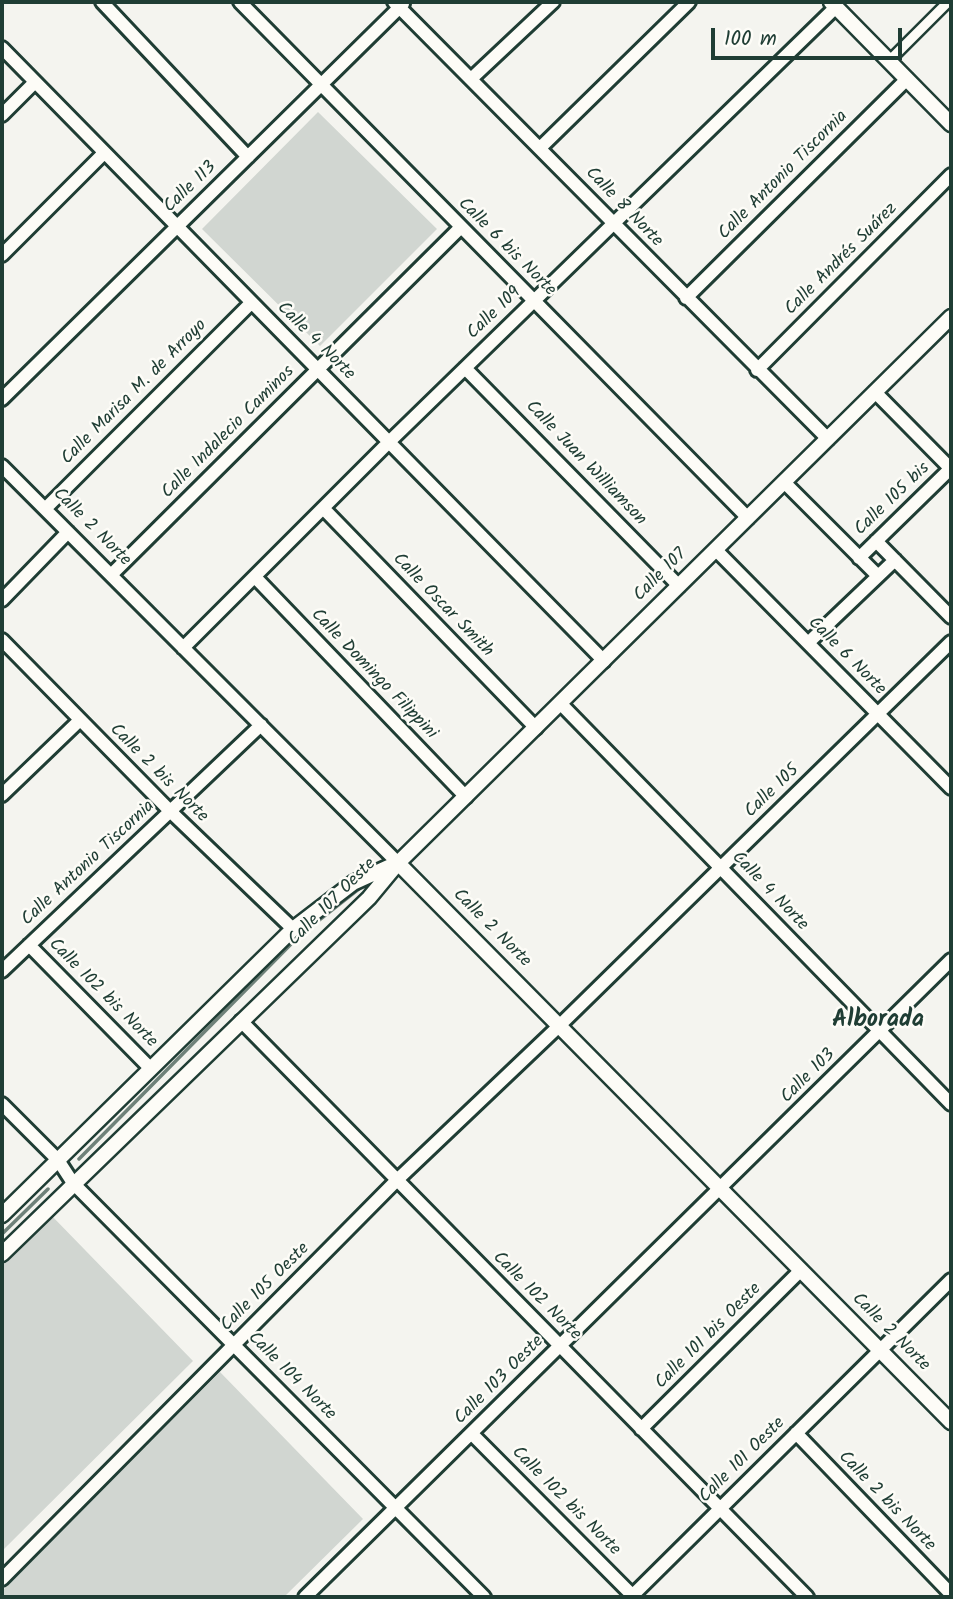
<!DOCTYPE html>
<meta charset="utf-8">
<style>
body{margin:0}
#map{position:relative;width:953px;height:1599px;overflow:hidden;background:#f4f4ef;font-family:Kalam,sans-serif}
canvas{display:block}
.frame{position:absolute;inset:0;border:4px solid #1f3d34;pointer-events:none}
.scale{position:absolute;left:711px;top:28px;width:191px;height:32px;box-sizing:border-box;border:4px solid #1f3d34;border-top:0;padding-left:9px;font-size:21px;line-height:24px;white-space:nowrap;color:#1f3d34;-webkit-text-stroke:5px #fdfcf7;paint-order:stroke}
</style>
<div id="map">
<canvas width="953" height="1599"></canvas>
<div class="frame"></div>
<div class="scale">100 m</div>
</div>
<script>
const c = document.querySelector('canvas').getContext('2d');
c.lineJoin = 'round';
function fillPath(path, color) { c.fillStyle = color; c.fill(path, 'evenodd'); }
const poly = rows => new Path2D(rows.map(r => 'M' + r).join(''));
function stroke(path, color, width, dash) { c.strokeStyle = color; c.lineWidth = width; c.lineCap = dash ? 'butt' : 'round'; c.setLineDash(dash || []); c.stroke(path); }
function write(font, color, halo, rows, align = 'center') {
  c.font = font + ' Kalam,sans-serif'; c.lineWidth = 5; c.setLineDash([]); c.textBaseline = 'middle'; c.strokeStyle = halo; c.fillStyle = color; for (const [text, x, y, turn = 0] of rows) {
    c.save(); c.translate(x, y); c.rotate((+turn || 0) * Math.PI / 180); c.textAlign = isNaN(turn) ? turn : align; if (halo) c.strokeText(text, 0, 0); c.fillText(text, 0, 0); c.restore();
  }
}
const green = poly([
 [318,112,437,229,320,346,202,229],
 [50,1214,193,1361,2,1551,2,1262],
 [220,1372,363,1519,284,1597,2,1597,2,1591]
]);
const stream = poly([
 [79,1159,300,935,360,888],
 [2,1234,48,1189]
]);
const pedestrian = poly([
 [889,61,948,2]
]);
const minor = poly([
 [102,2,248,157],
 [240,2,748,518],
 [394,2,828,439],
 [2,48,604,661],
 [471,79,553,2],
 [2,115,35,82],
 [540,148,689,2],
 [2,255,104,153],
 [686,298,907,79],
 [465,368,679,586],
 [757,370,951,175],
 [875,392,951,469],
 [2,399,403,4],
 [2,466,398,863],
 [784,482,878,576],
 [323,508,536,728],
 [45,509,251,303],
 [876,541,951,617],
 [716,550,951,788],
 [859,558,951,468],
 [111,575,461,227],
 [255,577,466,797],
 [2,600,68,532],
 [2,640,171,812,293,929],
 [808,643,895,560],
 [183,648,389,442,836,7],
 [561,704,951,1104],
 [2,795,80,720],
 [29,945,150,1068],
 [2,971,261,725],
 [241,1021,807,1597],
 [2,1104,58,1160,73,1183,484,1597],
 [641,1429,801,1270],
 [796,1433,951,1594],
 [472,1434,633,1596],
 [2,1579,396,1181,559,1026,951,642],
 [305,1597,951,960],
 [631,1597,951,1280]
]);
const tertiary = poly([
 [831,2,951,124],
 [398,863,951,1422],
 [2,1215,293,929,353,883,397,863],
 [2,1254,369,898,398,863,951,317]
]);
const streetNames = [
 ["Calle Antonio Tiscornia",784,176,-45],
 ["Calle 113",191,188,-44],
 ["Calle 8 Norte",623,208,46],
 ["Calle 6 bis Norte",506,248,45],
 ["Calle Andrés Suárez",842,260,-45],
 ["Calle 109",495,314,-44],
 ["Calle 4 Norte",315,342,45],
 ["Calle Marisa M. de Arroyo",135,393,-45],
 ["Calle Indalecio Caminos",229,433,-45],
 ["Calle Juan Williamson",585,464,46],
 ["Calle 105 bis",893,500,-44],
 ["Calle 2 Norte",91,528,45],
 ["Calle 107",661,576,-45],
 ["Calle Oscar Smith",442,606,46],
 ["Calle 6 Norte",846,657,45],
 ["Calle Domingo Filippini",373,675,46],
 ["Calle 2 bis Norte",158,774,45],
 ["Calle 105",773,792,-44],
 ["Calle Antonio Tiscornia",89,864,-43],
 ["Calle 4 Norte",769,892,46],
 ["Calle 107 Oeste",333,903,-45],
 ["Calle 2 Norte",491,929,45],
 ["Calle 102 bis Norte",102,994,45],
 ["Calle 103",809,1077,-45],
 ["Calle 105 Oeste",266,1288,-45],
 ["Calle 102 Norte",536,1297,45],
 ["Calle 2 Norte",890,1333,45],
 ["Calle 101 bis Oeste",709,1337,-45],
 ["Calle 104 Norte",291,1377,45],
 ["Calle 103 Oeste",500,1381,-45],
 ["Calle 101 Oeste",743,1461,-45],
 ["Calle 102 bis Norte",565,1502,45],
 ["Calle 2 bis Norte",886,1502,46]
];
const districtNames = [
 ["Alborada",878,1022]
];
fillPath(green, '#d1d6d1');
stroke(stream, '#6e8179', 3.5);
stroke(pedestrian, '#1f3d34', 14);
stroke(minor, '#1f3d34', 18);
stroke(tertiary, '#1f3d34', 19);
stroke(pedestrian, '#fdfcf7', 9);
stroke(minor, '#fdfcf7', 12);
stroke(tertiary, '#fdfcf7', 14);
write('18px', '#1f3d34', '#fdfcf7', streetNames);
write('bold 24px', '#1f3d34', '#fdfcf7', districtNames);
</script>
